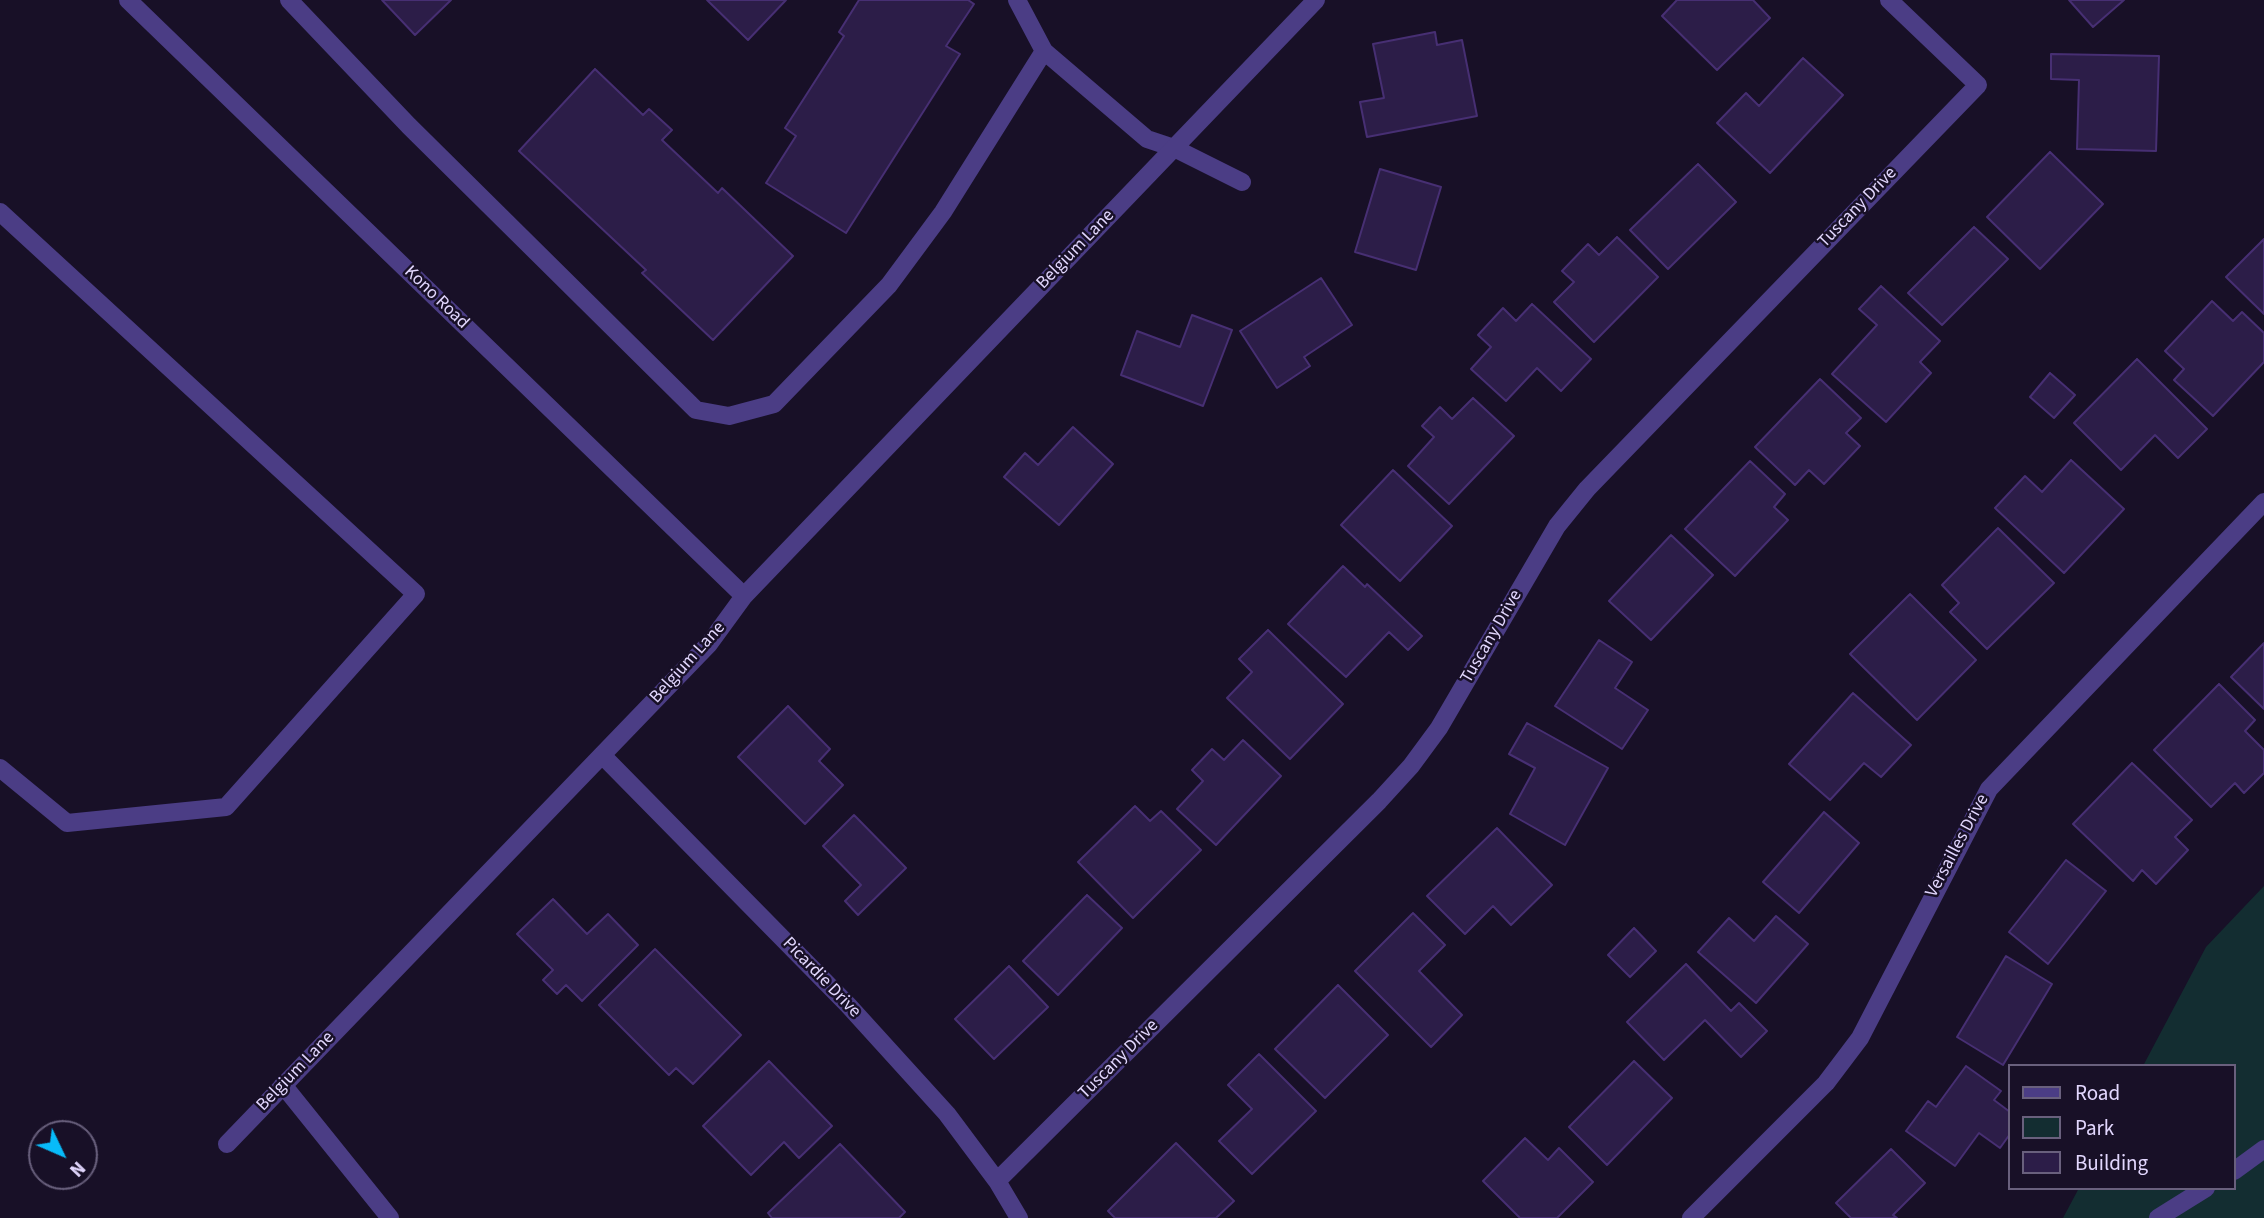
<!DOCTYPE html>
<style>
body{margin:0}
#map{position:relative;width:2264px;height:1218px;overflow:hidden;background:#181027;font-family:"Source Sans 3",sans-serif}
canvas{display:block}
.legend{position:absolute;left:2008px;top:1064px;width:228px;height:126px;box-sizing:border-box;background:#181027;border:2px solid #69607d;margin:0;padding:9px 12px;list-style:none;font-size:21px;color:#e2d7fe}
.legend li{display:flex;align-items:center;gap:14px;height:35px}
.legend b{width:35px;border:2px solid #69607d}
.north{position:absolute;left:28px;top:1120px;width:70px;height:70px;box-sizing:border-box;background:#181027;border:2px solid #69607d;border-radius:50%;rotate:134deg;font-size:19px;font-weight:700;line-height:28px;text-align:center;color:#e2d7fe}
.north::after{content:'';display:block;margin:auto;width:24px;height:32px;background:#08bbf9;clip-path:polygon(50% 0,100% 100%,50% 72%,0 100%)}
</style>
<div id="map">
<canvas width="2264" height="1218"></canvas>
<ul class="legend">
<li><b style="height:9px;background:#4b3d85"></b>Road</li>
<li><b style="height:19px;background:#132d31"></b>Park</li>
<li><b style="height:19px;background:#2c1d48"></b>Building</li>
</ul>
<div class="north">N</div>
</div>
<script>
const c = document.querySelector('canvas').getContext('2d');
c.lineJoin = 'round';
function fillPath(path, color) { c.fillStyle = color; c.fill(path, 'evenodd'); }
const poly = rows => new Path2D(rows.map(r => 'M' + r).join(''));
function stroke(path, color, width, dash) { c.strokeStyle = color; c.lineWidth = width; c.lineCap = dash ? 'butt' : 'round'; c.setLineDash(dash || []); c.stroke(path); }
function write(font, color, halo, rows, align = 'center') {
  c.font = font + ' "Source Sans 3",sans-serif'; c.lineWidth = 5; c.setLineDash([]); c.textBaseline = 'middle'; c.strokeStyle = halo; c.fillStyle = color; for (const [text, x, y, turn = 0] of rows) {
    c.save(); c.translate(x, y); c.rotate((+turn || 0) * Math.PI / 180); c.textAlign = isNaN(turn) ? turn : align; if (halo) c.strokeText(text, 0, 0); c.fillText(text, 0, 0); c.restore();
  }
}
const green = poly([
 [2264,886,2264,1218,2063,1218,2079,1188,2234,1188,2234,1066,2143,1066,2206,947]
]);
const building = poly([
 [382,0,451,0,415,35,382,0],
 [707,0,786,0,748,40,707,0],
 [859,0,968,0,974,4,946,46,960,54,846,233,766,183,796,136,785,128,844,36,839,32,859,0],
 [1677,0,1753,0,1770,18,1717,70,1662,16,1677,0],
 [2069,0,2124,0,2093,27,2069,0],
 [1435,32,1437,45,1462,40,1477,116,1367,137,1360,102,1384,98,1373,44,1435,32],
 [2051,54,2159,56,2156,151,2077,149,2079,80,2051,79,2051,54],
 [1803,58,1843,95,1770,173,1717,123,1746,93,1759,106,1803,58],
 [595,69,643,115,649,109,672,130,662,140,718,193,722,188,793,256,713,340,642,273,646,270,519,151,595,69],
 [2050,152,2103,204,2040,269,1987,217,2050,152],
 [1698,164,1736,202,1668,269,1630,230,1698,164],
 [1380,169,1441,187,1416,270,1355,252,1380,169],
 [1974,227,2008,259,1942,325,1908,293,1974,227],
 [1617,237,1658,277,1594,342,1554,302,1574,282,1562,271,1588,244,1599,255,1617,237],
 [2264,239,2264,314,2226,277,2264,239],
 [1321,278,1352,325,1304,357,1310,366,1277,388,1240,331,1321,278],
 [1881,286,1940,341,1920,362,1931,373,1886,422,1832,374,1877,325,1859,309,1881,286],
 [2212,301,2233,321,2242,312,2264,333,2264,362,2213,416,2174,380,2184,369,2165,351,2212,301],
 [1532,304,1591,359,1561,391,1537,368,1506,401,1471,369,1491,347,1478,335,1503,308,1516,321,1532,304],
 [1192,315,1232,330,1203,406,1121,375,1137,331,1180,347,1192,315],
 [2137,359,2207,429,2178,458,2155,435,2121,470,2074,423,2137,359],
 [2050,373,2075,395,2054,418,2030,397,2050,373],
 [1820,379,1861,418,1846,433,1860,446,1824,484,1809,470,1795,485,1755,447,1820,379],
 [1473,398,1514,436,1449,504,1408,466,1434,437,1422,426,1440,407,1452,419,1473,398],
 [1073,427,1113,464,1059,525,1004,477,1025,453,1038,465,1073,427],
 [2071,460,2124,509,2064,573,1995,508,2025,476,2042,492,2071,460],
 [1750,461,1785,494,1774,507,1788,520,1735,576,1685,529,1750,461],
 [1393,470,1452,526,1400,581,1341,525,1393,470],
 [1998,528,2054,583,1987,649,1950,612,1959,603,1942,585,1998,528],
 [1671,535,1713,575,1651,640,1609,601,1671,535],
 [1343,566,1365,587,1367,584,1422,636,1408,650,1389,632,1346,677,1288,624,1343,566],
 [1910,594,1976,660,1917,720,1850,654,1910,594],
 [1268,630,1343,704,1290,759,1227,698,1252,672,1239,659,1268,630],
 [1599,640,1632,662,1615,688,1648,710,1622,749,1555,706,1599,640],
 [2264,643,2264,709,2231,677,2264,643],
 [2219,684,2255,720,2245,731,2264,750,2264,773,2244,793,2235,783,2211,807,2154,750,2219,684],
 [1853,693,1911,745,1881,777,1864,763,1830,800,1789,764,1853,693],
 [788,706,830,749,819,761,843,785,805,824,738,757,788,706],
 [1527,723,1608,768,1565,845,1510,814,1535,768,1509,754,1527,723],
 [1243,740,1281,776,1216,845,1177,809,1203,781,1192,770,1212,749,1224,760,1243,740],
 [2132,763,2192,820,2175,837,2188,850,2156,884,2142,870,2133,881,2073,824,2132,763],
 [1135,806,1150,821,1161,811,1201,850,1133,918,1078,862,1135,806],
 [1824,812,1859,843,1799,913,1763,882,1824,812],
 [854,815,906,868,858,915,845,901,861,885,823,846,854,815],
 [1497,828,1552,885,1511,925,1493,906,1465,934,1427,896,1497,828],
 [2066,860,2106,891,2048,964,2009,932,2066,860],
 [1087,895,1122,928,1058,995,1023,961,1087,895],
 [553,899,587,934,608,914,638,945,582,1001,566,985,557,994,543,980,553,970,517,934,553,899],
 [1413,913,1445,945,1419,971,1462,1015,1431,1047,1355,971,1413,913],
 [1776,916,1808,944,1756,1003,1698,952,1729,918,1754,941,1776,916],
 [1634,928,1656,951,1630,977,1608,955,1634,928],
 [655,949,741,1035,693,1084,676,1068,669,1075,599,1005,655,949],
 [2006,956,2052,984,2003,1065,1957,1037,2006,956],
 [1686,964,1731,1011,1739,1003,1767,1031,1741,1057,1705,1020,1664,1060,1627,1022,1686,964],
 [1009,966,1048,1007,994,1059,955,1019,1009,966],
 [1338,985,1388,1035,1325,1098,1275,1049,1338,985],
 [1259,1054,1316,1111,1252,1174,1219,1141,1252,1109,1228,1085,1259,1054],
 [769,1061,832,1126,799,1158,784,1142,751,1175,703,1126,769,1061],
 [1634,1061,1672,1098,1607,1165,1569,1127,1634,1061],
 [1966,1066,2001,1091,1994,1100,2010,1112,2010,1134,2000,1148,1979,1133,1955,1166,1906,1131,1928,1101,1936,1107,1966,1066],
 [1525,1138,1548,1160,1559,1148,1593,1182,1557,1218,1520,1218,1483,1181,1525,1138],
 [1176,1143,1234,1201,1216,1218,1115,1218,1108,1211,1176,1143],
 [840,1144,905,1212,899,1218,772,1218,768,1213,840,1144],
 [1891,1149,1925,1183,1893,1215,1897,1218,1851,1218,1836,1203,1891,1149]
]);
const service = poly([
 [289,0,409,126,696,410,729,416,774,404,889,285,943,212,1044,51,1017,0],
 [1044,51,1147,139,1174,148],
 [0,212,416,594,226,807,67,823,0,768],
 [283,1085,390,1218],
 [2234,1171,2264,1149],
 [2158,1218,2206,1188]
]);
const minor = poly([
 [128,0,744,596],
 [1174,148,1242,182],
 [602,755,848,1005,947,1114,997,1181,1019,1218],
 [227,1144,709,644,744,596,1316,0],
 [997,1181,1379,801,1411,766,1439,728,1557,526,1587,489,1978,85,1889,0],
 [1691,1218,1826,1083,1860,1038,1989,789,2264,502]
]);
const streetNames = [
 ["Tuscany Drive",1858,208,-46],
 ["Belgium Lane",1076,250,-46],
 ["Kono Road",436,298,44],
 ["Tuscany Drive",1492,637,-60],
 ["Belgium Lane",688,663,-48],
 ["Versailles Drive",1958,846,-62],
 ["Picardie Drive",821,978,46],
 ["Tuscany Drive",1119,1060,-45],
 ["Belgium Lane",296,1072,-46]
];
fillPath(green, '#132d31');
fillPath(building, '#2c1d48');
stroke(building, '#472f73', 2);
stroke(service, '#4b3d85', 18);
stroke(minor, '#4b3d85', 18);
write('18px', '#e2d7fe', '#181027', streetNames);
</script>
